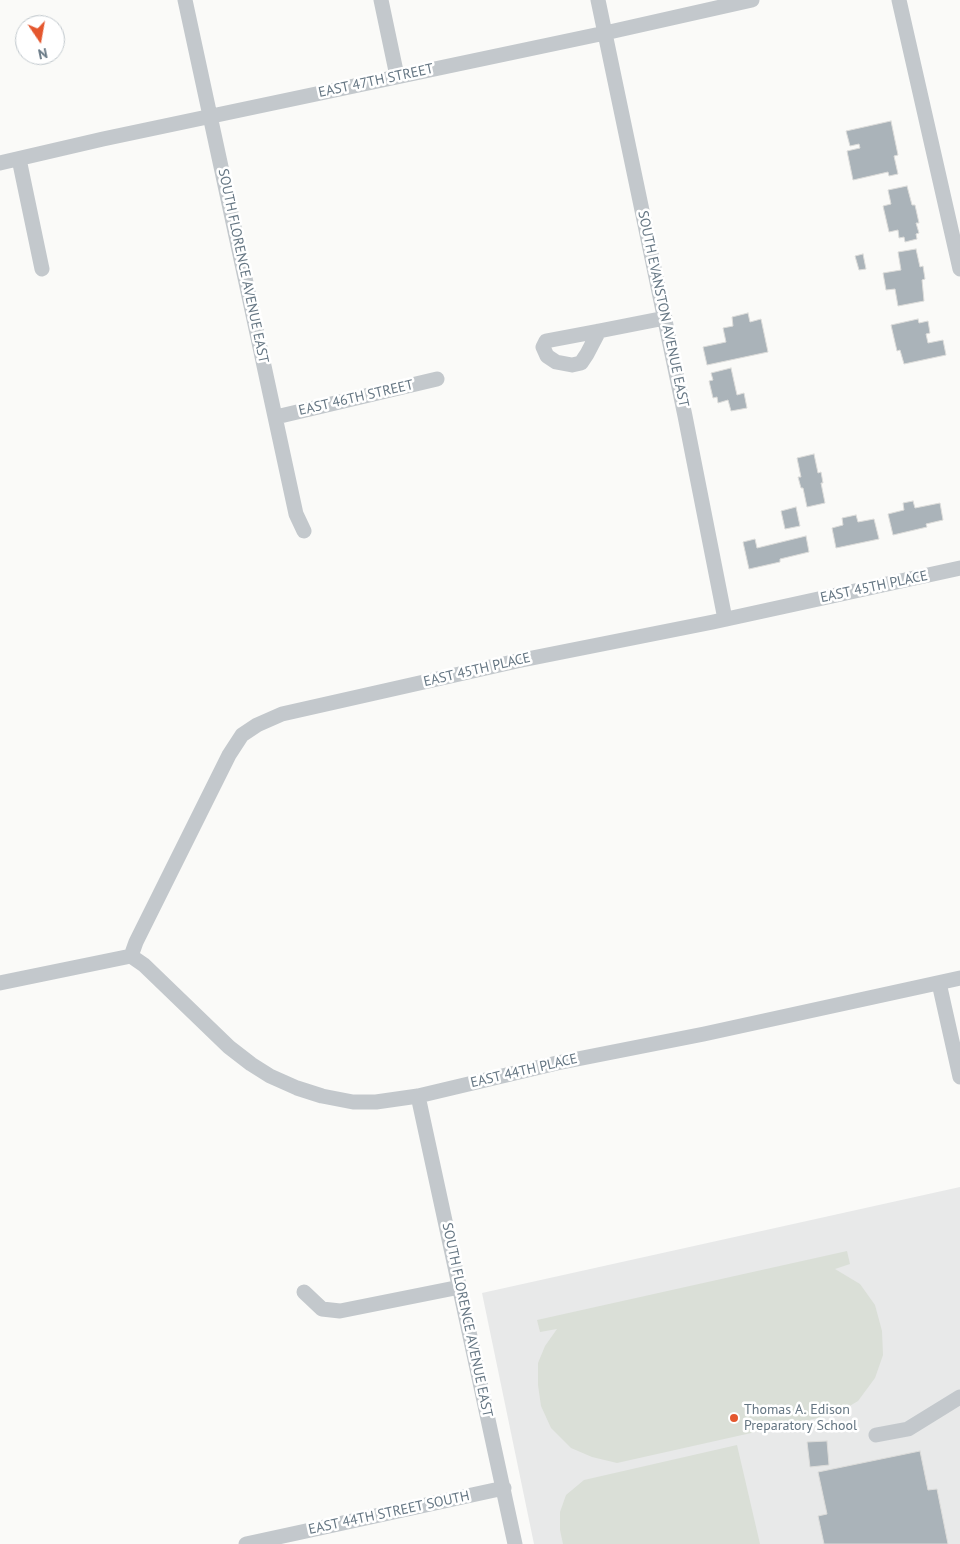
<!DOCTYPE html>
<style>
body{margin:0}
#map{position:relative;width:960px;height:1544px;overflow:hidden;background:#fafaf8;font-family:"PT Sans",sans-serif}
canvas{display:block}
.north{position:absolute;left:15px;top:15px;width:50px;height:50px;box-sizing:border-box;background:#fff;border:1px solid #c1c8cd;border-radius:50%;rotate:168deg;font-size:14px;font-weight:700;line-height:20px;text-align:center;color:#657683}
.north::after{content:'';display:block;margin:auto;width:18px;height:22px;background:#e4572e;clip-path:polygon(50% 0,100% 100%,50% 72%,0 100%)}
</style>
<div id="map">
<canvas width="960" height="1544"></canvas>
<div class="north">N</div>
</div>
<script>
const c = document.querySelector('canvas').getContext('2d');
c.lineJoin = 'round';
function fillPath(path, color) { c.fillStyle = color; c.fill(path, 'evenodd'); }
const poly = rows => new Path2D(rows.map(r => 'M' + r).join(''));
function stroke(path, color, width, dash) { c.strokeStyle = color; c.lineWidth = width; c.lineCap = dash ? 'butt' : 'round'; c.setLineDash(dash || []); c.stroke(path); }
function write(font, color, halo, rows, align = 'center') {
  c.font = font + ' "PT Sans",sans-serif'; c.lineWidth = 5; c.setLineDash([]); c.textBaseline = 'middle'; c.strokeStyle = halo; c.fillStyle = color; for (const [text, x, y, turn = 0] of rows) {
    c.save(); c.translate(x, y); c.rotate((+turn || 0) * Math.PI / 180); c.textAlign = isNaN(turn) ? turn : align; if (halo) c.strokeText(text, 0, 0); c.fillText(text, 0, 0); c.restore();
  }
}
const built = poly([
 [960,1187,960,1544,534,1544,482,1293]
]);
const green = poly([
 [847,1251,850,1264,835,1269,860,1284,875,1305,882,1331,883,1355,875,1378,858,1401,836,1414,617,1463,592,1457,571,1448,551,1428,541,1406,538,1385,538,1363,545,1346,557,1329,540,1332,537,1320],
 [737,1445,760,1544,563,1544,560,1530,560,1512,566,1495,584,1480]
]);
const building = poly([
 [891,121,898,155,894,156,898,174,889,176,888,172,853,180,847,151,860,148,859,144,850,146,846,131,891,121],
 [907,186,912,205,915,205,919,223,916,223,919,233,916,234,917,239,905,242,904,237,899,238,898,230,889,232,883,206,891,204,888,190,907,186],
 [916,249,920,267,923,266,925,279,922,280,924,301,898,306,895,289,886,290,883,273,901,270,898,252,916,249],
 [863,254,866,269,859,270,855,256,863,254],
 [748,313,750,322,761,319,768,352,707,365,703,347,726,342,723,328,733,326,732,317,748,313],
 [918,319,919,323,928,321,930,333,926,334,928,343,943,340,946,355,904,364,900,350,897,351,891,325,918,319],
 [731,368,737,395,744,393,747,408,731,411,728,400,718,403,717,397,713,398,709,381,713,380,711,373,731,368],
 [814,454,818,473,821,472,823,483,821,483,825,503,807,507,803,488,801,488,798,477,801,477,797,458,814,454],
 [913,501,915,508,940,503,943,520,926,524,927,527,893,535,888,514,904,510,903,503,913,501],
 [796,507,800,526,785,529,781,511,796,507],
 [856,515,858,522,874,519,879,539,836,548,832,528,843,525,842,518,856,515],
 [806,536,809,552,780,559,780,562,749,569,743,542,755,539,757,548,806,536],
 [827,1441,829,1465,810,1467,807,1442,827,1441],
 [920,1451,928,1490,937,1489,948,1544,824,1544,818,1516,827,1514,818,1472,920,1451]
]);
const minor = poly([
 [185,0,296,514,304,531],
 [381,0,397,76],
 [598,0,685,416,725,619],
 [899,0,960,269],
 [19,159,42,269],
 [0,163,103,139,605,33,752,0],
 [599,331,587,354,581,363,572,365,556,362,547,356,543,347,546,341,599,331,665,318],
 [276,417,437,379],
 [131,956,136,942,229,755,242,735,257,725,282,714,517,661,713,622,960,568],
 [131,956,144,965,229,1047,251,1064,270,1076,297,1088,322,1096,353,1102,376,1102,418,1096,557,1063,704,1034,960,978],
 [0,983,131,956],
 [939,983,960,1077],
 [418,1096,515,1544],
 [304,1292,322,1309,340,1311,460,1287],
 [876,1435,908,1429,960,1397],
 [246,1544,504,1488]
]);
const markers = [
 [734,1418,5,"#e4572e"]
];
const streetNames = [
 ["EAST 47TH STREET",376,81,-12],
 ["SOUTH FLORENCE AVENUE EAST",243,266,78],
 ["SOUTH EVANSTON AVENUE EAST",663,309,78],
 ["EAST 46TH STREET",356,398,-13],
 ["EAST 45TH PLACE",874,587,-12],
 ["EAST 45TH PLACE",477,670,-13],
 ["EAST 44TH PLACE",524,1071,-13],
 ["SOUTH FLORENCE AVENUE EAST",467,1320,78],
 ["EAST 44TH STREET SOUTH",389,1513,-12]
];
const poiNames = [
 ["Thomas A. Edison",744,1410],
 ["Preparatory School",744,1426]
];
fillPath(built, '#e8e9e9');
fillPath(green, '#dadfd7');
fillPath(building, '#aab3b9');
stroke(building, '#dcdcda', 1);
stroke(minor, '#c3c8cc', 15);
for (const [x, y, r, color] of markers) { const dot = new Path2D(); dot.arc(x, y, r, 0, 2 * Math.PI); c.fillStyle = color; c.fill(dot); stroke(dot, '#fff', 2); }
write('14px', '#657683', '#fff', streetNames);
write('14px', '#657683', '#fff', poiNames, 'left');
</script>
